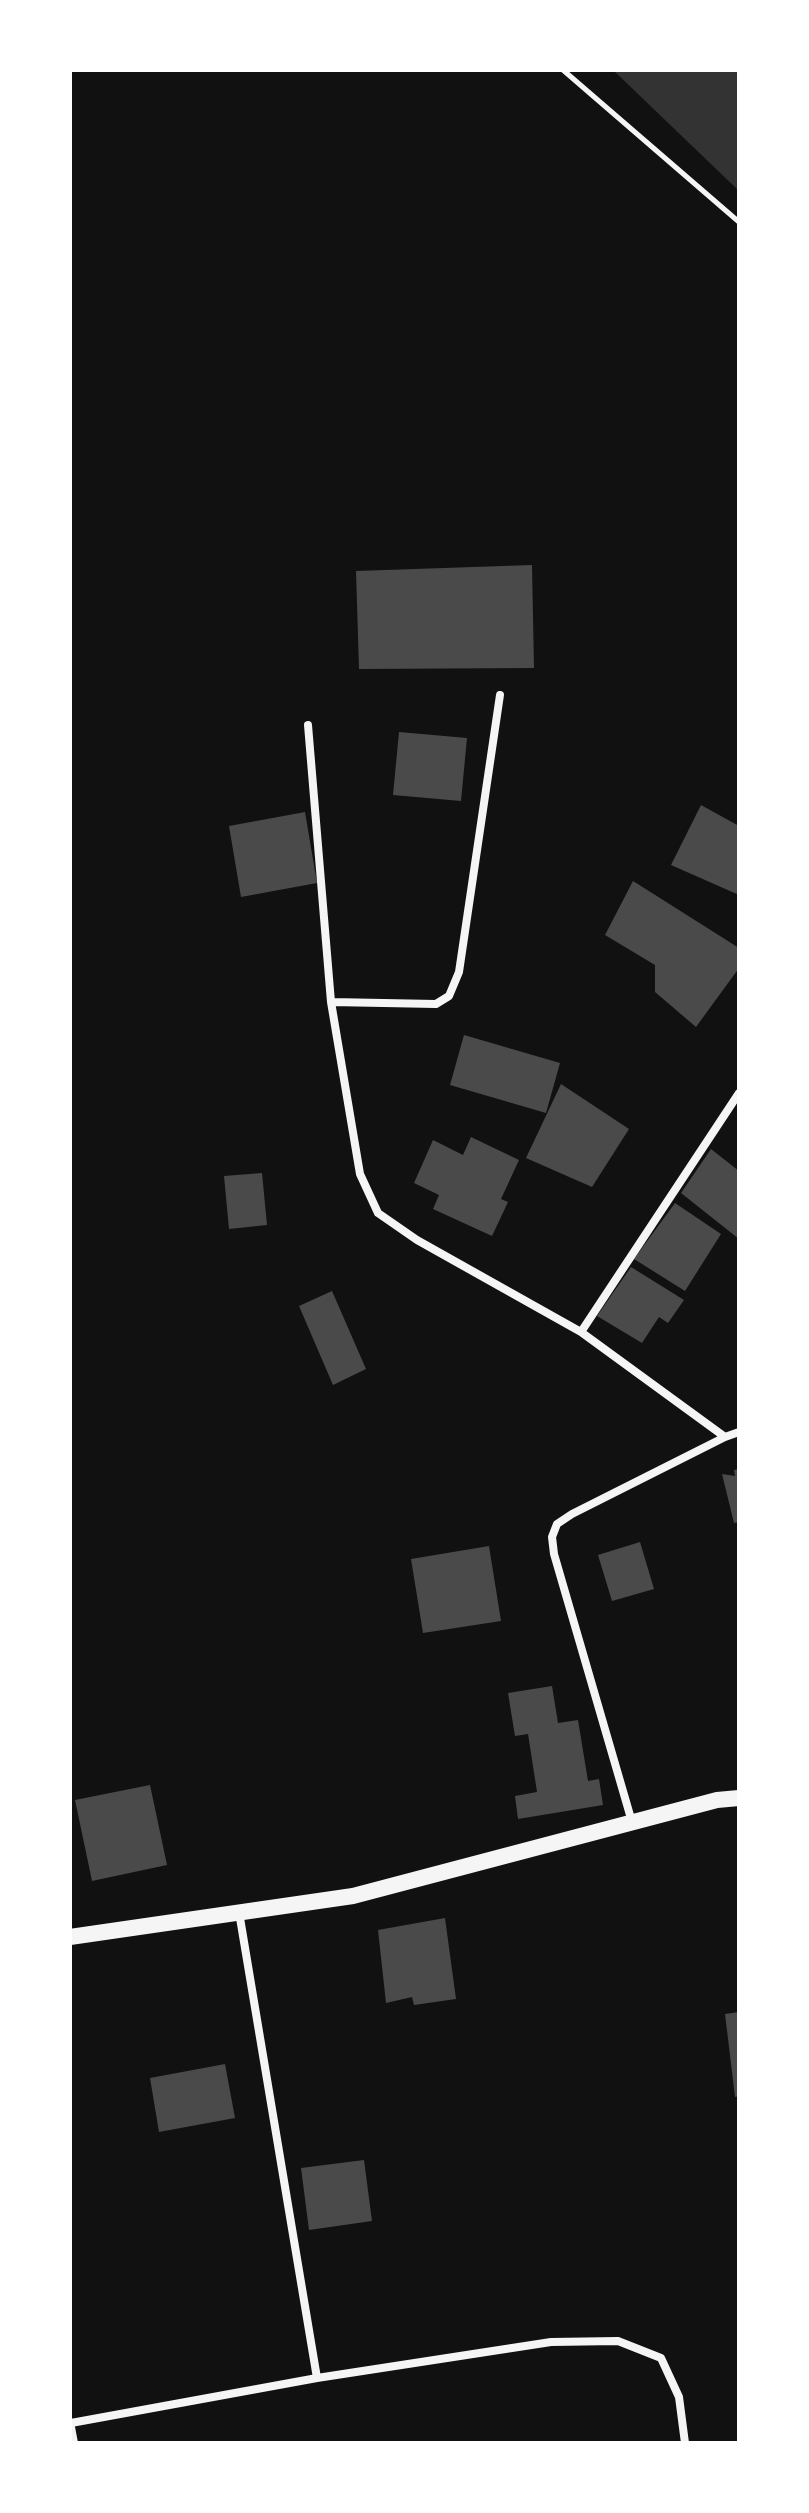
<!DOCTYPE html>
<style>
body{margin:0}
#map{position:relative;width:809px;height:2513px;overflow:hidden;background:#111;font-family:"Noto Serif",serif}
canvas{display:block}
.frame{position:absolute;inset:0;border:72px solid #fff;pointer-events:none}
</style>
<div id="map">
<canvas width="809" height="2513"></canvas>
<div class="frame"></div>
</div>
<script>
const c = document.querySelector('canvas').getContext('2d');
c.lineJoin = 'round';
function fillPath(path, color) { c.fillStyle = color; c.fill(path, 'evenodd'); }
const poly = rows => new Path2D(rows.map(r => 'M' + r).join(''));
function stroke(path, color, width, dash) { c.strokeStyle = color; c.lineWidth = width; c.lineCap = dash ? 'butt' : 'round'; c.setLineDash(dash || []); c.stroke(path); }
const water = poly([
 [613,70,739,70,739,191]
]);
const building = poly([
 [532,565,534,668,359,669,356,571],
 [399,732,467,738,461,801,393,795],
 [701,805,739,826,739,895,671,865],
 [305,812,317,883,241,897,229,826],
 [633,881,739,948,739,968,696,1027,655,992,655,965,605,935],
 [464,1035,560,1063,546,1113,450,1085],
 [561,1084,629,1129,592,1187,526,1158],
 [471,1137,519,1160,501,1199,508,1202,492,1236,433,1209,439,1195,414,1183,433,1140,463,1155],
 [711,1149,739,1171,739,1239,681,1193],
 [262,1173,267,1225,229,1229,224,1176],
 [675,1203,721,1234,685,1291,634,1259],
 [631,1267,684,1300,668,1323,659,1317,642,1343,597,1316],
 [332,1291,366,1369,333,1385,299,1306],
 [739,1469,739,1522,734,1523,722,1474,735,1476,734,1470],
 [640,1542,654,1589,612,1601,598,1555],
 [489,1546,501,1621,423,1633,411,1559],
 [552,1686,558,1723,578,1720,588,1781,599,1779,603,1805,518,1819,515,1796,537,1792,528,1734,515,1736,508,1693],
 [150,1785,167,1865,92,1881,75,1800],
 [445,1918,456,1999,414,2005,412,1997,386,2003,378,1930],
 [739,2012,739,2096,735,2097,725,2014],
 [225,2064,235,2118,159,2132,150,2078],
 [364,2160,372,2221,309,2230,301,2168]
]);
const path = poly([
 [563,70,739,222]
]);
const minor = poly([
 [308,725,331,1002,360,1174,378,1213,417,1240,581,1332,725,1437,739,1432],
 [331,1002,436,1004,449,996,459,972,500,695],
 [581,1332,739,1093],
 [632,1822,554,1554,552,1537,557,1524,572,1514,725,1437],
 [239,1912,317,2378,551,2342,618,2341,661,2358,679,2397,685,2443],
 [70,2422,74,2443],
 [71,2423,317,2378]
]);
const secondary = poly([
 [70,1937,353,1896,717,1800,739,1798]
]);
fillPath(water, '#333');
fillPath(building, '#4a4a4a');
stroke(path, '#f5f5f5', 5);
stroke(minor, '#f5f5f5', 8);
stroke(secondary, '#f5f5f5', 16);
</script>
